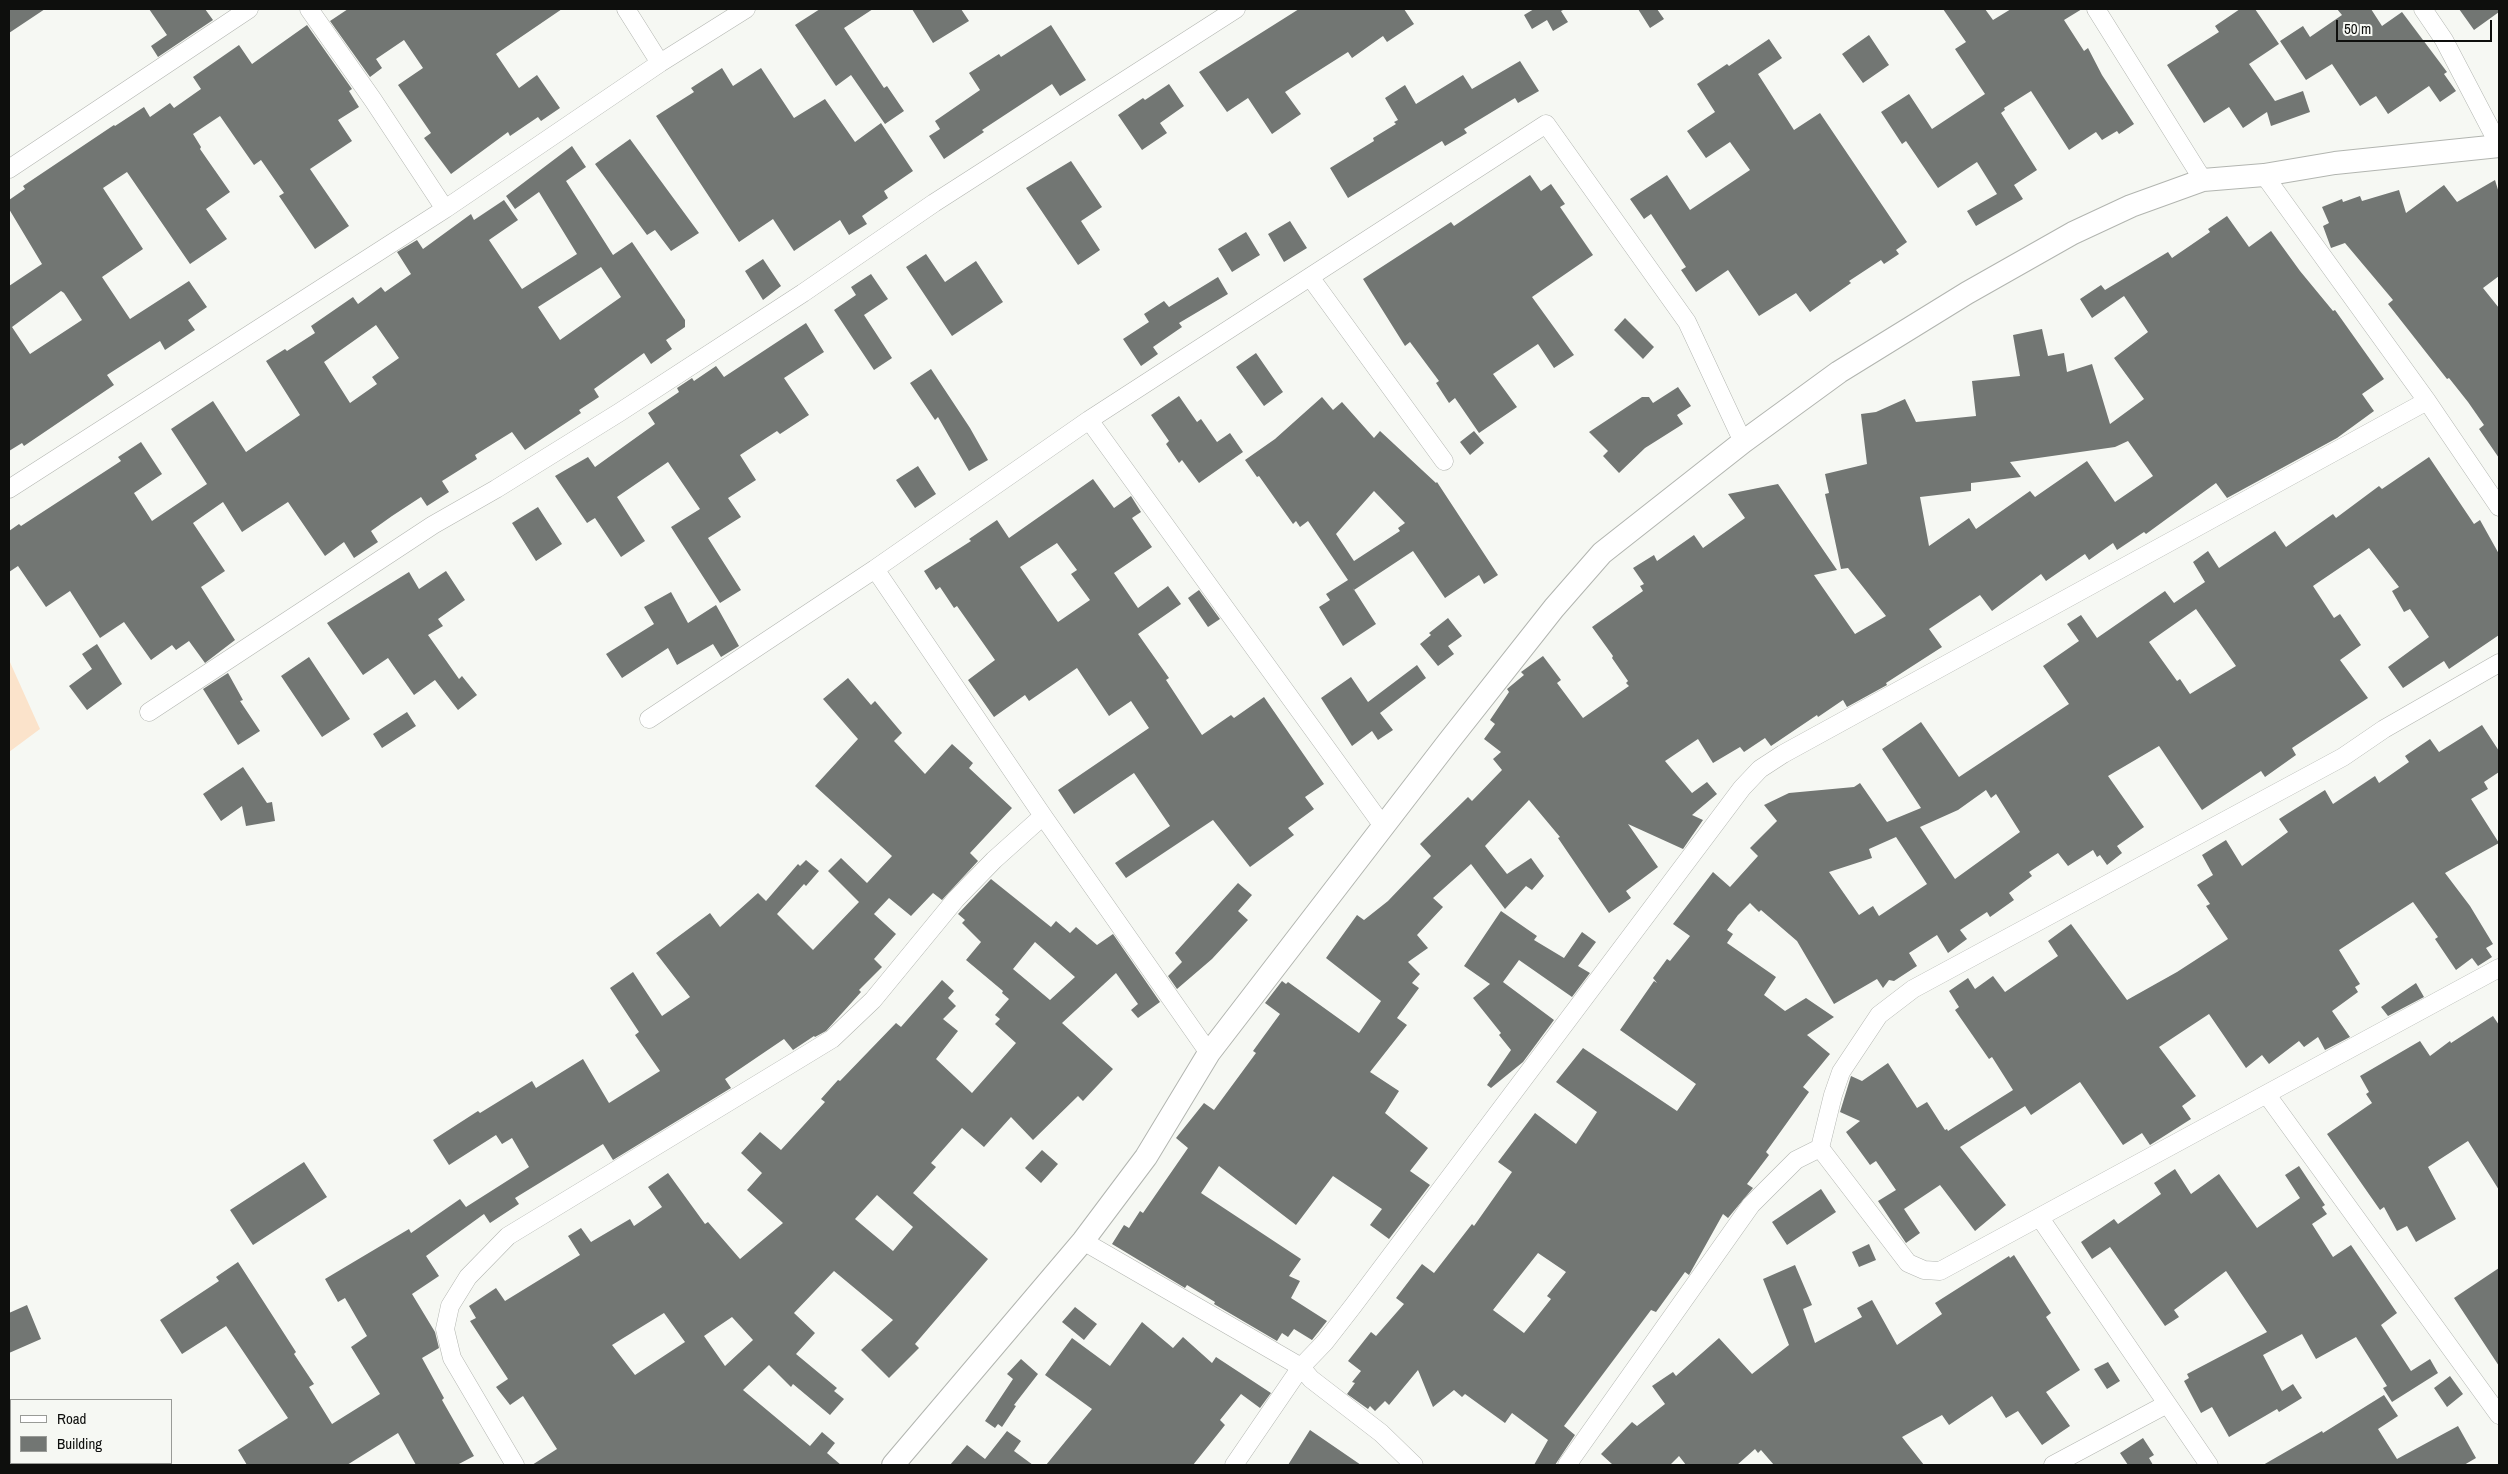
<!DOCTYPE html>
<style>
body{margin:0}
#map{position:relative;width:2508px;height:1474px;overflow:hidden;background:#f6f8f3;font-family:"Archivo Narrow",sans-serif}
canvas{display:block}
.frame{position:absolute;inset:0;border:10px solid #0e0f0d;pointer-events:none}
.legend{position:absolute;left:10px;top:1399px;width:162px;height:65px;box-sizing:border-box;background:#f6f8f3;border:1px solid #999b97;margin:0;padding:6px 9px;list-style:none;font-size:15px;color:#0e0f0d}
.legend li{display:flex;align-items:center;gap:10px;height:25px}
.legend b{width:25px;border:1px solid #999b97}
.scale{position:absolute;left:2336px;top:20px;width:156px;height:22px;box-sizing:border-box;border:2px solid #0e0f0d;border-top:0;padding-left:6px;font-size:15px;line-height:18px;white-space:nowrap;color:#0e0f0d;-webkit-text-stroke:4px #f6f8f3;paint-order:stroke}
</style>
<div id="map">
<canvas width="2508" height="1474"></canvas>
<div class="frame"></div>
<ul class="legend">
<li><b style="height:6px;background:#fff"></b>Road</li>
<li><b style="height:14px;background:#727673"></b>Building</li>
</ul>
<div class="scale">50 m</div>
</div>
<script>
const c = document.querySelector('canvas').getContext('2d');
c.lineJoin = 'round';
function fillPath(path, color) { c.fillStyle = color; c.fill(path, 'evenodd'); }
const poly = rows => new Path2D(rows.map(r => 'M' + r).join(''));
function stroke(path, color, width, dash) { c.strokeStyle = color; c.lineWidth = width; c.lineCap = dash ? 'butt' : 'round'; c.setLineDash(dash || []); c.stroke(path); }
const green = poly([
 [9,660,40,729,9,752]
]);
const building = poly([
 [9,9,45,9,9,33],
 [149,9,205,9,213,20,158,57,151,46,167,35],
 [348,9,562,9,496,54,519,88,537,75,560,108,541,121,538,117,510,136,508,132,451,174,424,138,431,133,398,85,423,68,404,40,376,59,382,68,370,77,330,21],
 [820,9,873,9,844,28,884,88,887,86,904,111,885,124,851,75,836,86,795,25],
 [912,9,961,9,969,21,933,43],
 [1299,9,1404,9,1414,24,1387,42,1383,36,1352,58,1348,52,1285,92,1301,114,1272,134,1248,98,1227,112,1199,72],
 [1534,9,1565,9,1561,11,1568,22,1553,31,1547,20,1532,29,1524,15],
 [1638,9,1657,9,1664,19,1650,28],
 [1943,9,1985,9,1993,20,2011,9,2082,9,2064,20,2084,51,2088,48,2102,75,2134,124,2119,134,2117,131,2102,140,2096,132,2069,150,2031,91,2004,108,2005,110,2001,113,2037,170,2014,185,2023,199,1976,226,1967,211,1997,194,1977,162,1938,188,1906,141,1902,144,1881,112,1909,94,1932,129,1985,94,1955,49,1966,42],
 [2240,9,2255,9,2279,44,2249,64,2275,101,2303,91,2310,112,2271,126,2267,112,2243,128,2229,107,2204,123,2167,65,2219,32,2215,26],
 [2337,9,2371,9,2382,26,2402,12,2447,72,2444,74,2456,91,2440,102,2429,86,2388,114,2376,96,2360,106,2332,64,2306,80,2280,41,2303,26,2310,37,2342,15],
 [2459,9,2499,9,2499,12,2474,30],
 [307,25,352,89,349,91,359,107,338,120,352,141,310,169,349,226,315,249,279,196,284,193,261,160,254,165,220,116,193,134,201,147,200,149,230,192,206,209,227,239,190,264,127,172,103,188,143,249,102,277,130,319,189,281,207,307,188,320,195,330,165,350,160,341,107,375,114,385,24,446,22,443,9,451,9,286,42,264,9,209,9,200,25,189,23,186,114,125,115,126,144,107,150,117,170,103,174,108,201,89,193,77,239,45,252,64],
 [61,291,64,293,82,320,30,354,12,327],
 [1051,25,1086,80,1060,96,1052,84,982,130,984,132,944,159,929,136,940,129,935,121,980,90,969,73,999,54,1001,57],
 [1869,35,1889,65,1863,83,1842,54],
 [1769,39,1782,58,1758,74,1794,130,1820,113,1907,242,1896,250,1899,254,1884,264,1881,260,1849,281,1851,283,1810,312,1796,293,1759,316,1728,270,1696,292,1681,270,1686,267,1651,214,1644,219,1630,199,1667,175,1690,210,1750,170,1730,142,1706,158,1687,131,1715,112,1697,84,1727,64,1729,66],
 [1520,61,1539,91,1518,103,1515,98,1464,129,1467,133,1445,146,1442,141,1348,198,1330,168,1374,141,1373,138,1396,124,1394,122,1398,120,1385,98,1405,85,1416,104,1463,75,1472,89],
 [722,68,733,86,761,68,794,118,825,99,855,142,881,123,913,171,884,191,888,198,862,216,867,224,849,235,840,220,794,251,773,219,739,242,656,116,694,92,691,88],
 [1169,84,1184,106,1160,123,1167,133,1142,150,1118,115,1143,98,1145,100],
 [630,139,699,233,671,251,655,230,647,235,595,164],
 [572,146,586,167,566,181,613,255,632,242,685,320,685,327,666,340,672,349,651,364,644,353,594,389,599,397,579,410,581,413,525,450,512,432,475,455,477,459,442,481,449,492,427,506,421,497,392,516,371,531,378,542,354,558,344,542,325,556,288,502,242,532,223,502,193,523,225,571,201,587,235,640,205,663,189,641,176,650,172,645,151,660,124,622,100,638,70,591,46,607,18,566,9,572,9,531,19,524,21,526,121,461,118,457,141,442,162,474,134,493,152,521,207,484,171,429,213,401,246,452,300,415,266,361,285,349,287,351,315,333,311,326,353,297,358,304,381,287,385,292,411,274,397,252,417,240,423,249,471,214,474,220,504,200,518,220,489,240,522,289,577,254,539,192,515,209,506,196],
 [601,267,621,297,560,340,538,307],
 [376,325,399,358,372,377,377,384,350,403,324,362],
 [1071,161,1102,207,1081,221,1100,250,1078,265,1026,188],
 [1530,175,1541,191,1551,184,1565,204,1560,207,1593,255,1532,297,1574,355,1554,368,1538,344,1493,374,1517,407,1479,433,1455,398,1449,403,1436,383,1439,381,1410,342,1405,346,1363,279,1451,222,1454,226],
 [2495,180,2499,193,2499,276,2483,288,2499,308,2499,458,2479,429,2484,425,2468,402,2449,378,2447,379,2388,304,2393,300,2345,243,2331,248,2323,226,2329,223,2322,207,2342,199,2343,202,2360,196,2362,201,2399,190,2406,213,2444,185,2457,202],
 [2227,216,2249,247,2271,231,2300,271,2333,311,2335,310,2384,379,2362,394,2374,411,2337,438,2227,498,2216,483,2146,534,2144,532,2117,550,2113,543,2089,560,2085,554,2046,581,2041,574,1992,611,1980,595,1929,629,1942,647,1886,683,1887,685,1847,707,1843,700,1818,717,1817,715,1771,746,1765,738,1744,752,1740,747,1713,763,1698,739,1665,761,1692,793,1707,782,1717,794,1692,815,1703,820,1683,849,1628,824,1658,867,1626,891,1631,898,1609,913,1558,838,1560,837,1529,800,1485,846,1507,874,1531,858,1544,876,1532,890,1526,886,1505,909,1471,864,1433,898,1443,907,1417,935,1428,948,1408,962,1420,974,1412,983,1419,988,1397,1018,1407,1025,1370,1072,1399,1091,1385,1113,1428,1148,1410,1171,1430,1185,1389,1239,1370,1225,1382,1209,1333,1176,1296,1225,1219,1166,1201,1193,1301,1259,1289,1276,1300,1281,1291,1298,1327,1321,1312,1340,1294,1329,1288,1337,1282,1333,1277,1341,1214,1304,1215,1302,1187,1285,1185,1288,1112,1244,1124,1225,1129,1228,1140,1211,1143,1213,1188,1148,1176,1138,1204,1103,1214,1110,1256,1053,1253,1051,1280,1014,1265,1003,1282,981,1286,984,1288,982,1359,1033,1381,1001,1326,958,1357,915,1364,920,1388,901,1431,856,1420,844,1468,797,1472,801,1502,770,1493,759,1501,752,1484,739,1495,724,1490,720,1509,692,1507,689,1524,675,1521,672,1543,656,1561,680,1557,683,1583,718,1629,686,1626,683,1628,681,1612,658,1613,656,1592,627,1643,591,1640,586,1644,584,1633,568,1654,555,1657,561,1694,535,1703,548,1745,518,1728,494,1778,484,1837,570,1814,575,1855,634,1886,616,1848,568,1841,569,1825,494,1829,493,1825,474,1867,464,1861,414,1876,412,1905,399,1916,422,1976,416,1972,381,2020,376,2013,335,2042,329,2048,356,2064,353,2067,372,2092,364,2110,424,2144,399,2114,358,2148,332,2124,296,2092,318,2080,299,2101,285,2105,290,2168,252,2172,258,2210,232,2208,229],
 [2128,441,2153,476,2115,502,2087,461,2035,497,2030,491,1976,529,1969,518,1929,546,1920,497,1971,491,1971,483,2021,477,2010,462,2115,447],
 [1290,221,1307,248,1284,262,1268,234],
 [1246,232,1260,255,1232,272,1218,249],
 [926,254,945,282,976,261,1003,302,952,336,906,267],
 [763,259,781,286,763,300,745,271],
 [871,274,888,299,864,315,892,358,874,370,834,310,856,295,851,287],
 [1218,277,1228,294,1179,323,1182,327,1153,347,1158,354,1141,366,1123,339,1149,322,1144,314,1164,301,1169,307],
 [1625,318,1654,347,1643,359,1614,330],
 [806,323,824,352,784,378,809,415,780,434,777,431,740,455,756,480,728,498,741,517,708,538,741,590,720,603,671,527,700,509,668,462,617,497,645,541,621,557,595,518,587,523,555,476,588,457,595,467,655,424,648,413,679,392,677,388,692,378,694,381,716,366,724,377],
 [1256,353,1283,392,1264,406,1236,367],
 [931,369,970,428,988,460,969,471,938,417,935,420,910,383],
 [1678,387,1691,406,1677,415,1683,424,1645,448,1619,473,1603,456,1608,451,1589,432,1642,397,1649,397,1653,403],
 [1179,396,1197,422,1201,419,1217,442,1230,433,1243,452,1199,483,1182,460,1179,463,1166,444,1169,441,1151,415],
 [1322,397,1333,410,1342,402,1374,438,1380,431,1436,483,1437,482,1498,575,1484,584,1479,575,1445,598,1413,551,1354,590,1353,588,1376,624,1343,646,1319,607,1330,600,1326,594,1348,580,1308,521,1300,527,1296,521,1293,524,1259,476,1257,477,1245,460,1275,439],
 [1374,491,1405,523,1398,528,1400,531,1354,561,1336,534],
 [1474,431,1484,443,1470,455,1460,442],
 [2429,457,2474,524,2480,520,2499,554,2499,635,2449,669,2444,661,2403,688,2388,667,2429,637,2410,609,2404,612,2392,591,2399,587,2369,548,2313,586,2334,618,2340,614,2361,645,2340,660,2368,698,2292,748,2296,755,2265,777,2261,771,2202,810,2159,746,2108,776,2144,827,2117,846,2122,853,2107,865,2100,855,2097,857,2093,850,2068,866,2058,853,2029,872,2032,876,2009,893,2014,900,1990,917,1987,912,1960,930,1967,939,1948,953,1937,935,1909,953,1917,966,1894,981,1889,980,1883,988,1877,979,1834,1004,1797,941,1761,910,1759,912,1750,903,1738,915,1727,930,1733,934,1727,943,1776,977,1764,995,1785,1011,1806,998,1834,1017,1807,1035,1830,1054,1803,1087,1809,1092,1766,1152,1769,1155,1747,1184,1753,1188,1728,1218,1723,1214,1689,1275,1685,1272,1656,1312,1651,1310,1564,1426,1575,1435,1555,1465,1534,1465,1548,1440,1512,1413,1505,1423,1465,1394,1462,1397,1454,1390,1433,1407,1418,1370,1389,1405,1385,1401,1375,1411,1370,1406,1368,1409,1347,1394,1355,1383,1352,1382,1361,1371,1348,1361,1371,1332,1376,1336,1404,1304,1396,1298,1422,1264,1434,1273,1472,1224,1474,1226,1512,1172,1498,1162,1535,1113,1576,1144,1597,1112,1556,1082,1583,1048,1677,1111,1696,1084,1620,1030,1654,981,1657,983,1653,978,1667,959,1670,961,1690,936,1673,924,1713,872,1730,887,1758,856,1750,848,1777,821,1764,805,1789,793,1854,787,1860,783,1887,822,1921,808,1882,749,1921,722,1959,777,2069,704,2043,666,2079,641,2067,624,2081,615,2097,638,2165,591,2174,603,2205,582,2193,562,2208,551,2219,568,2275,531,2286,547,2333,514,2336,518,2379,486,2382,489],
 [2196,609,2236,666,2190,694,2180,679,2177,681,2149,642],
 [1986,790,1991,798,1996,794,2020,832,1955,879,1920,827,1958,810],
 [1896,837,1927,884,1879,916,1873,906,1859,915,1829,872,1872,858,1869,849],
 [1538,1253,1566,1272,1547,1296,1551,1299,1524,1333,1493,1310],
 [918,466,936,494,915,508,896,480],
 [1093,479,1114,508,1131,496,1141,512,1132,518,1152,547,1114,573,1138,608,1168,586,1181,604,1138,634,1169,678,1166,680,1202,735,1231,715,1234,718,1264,697,1324,784,1305,797,1314,809,1288,828,1294,835,1250,867,1213,820,1126,878,1115,863,1170,826,1134,773,1074,814,1058,790,1149,728,1131,701,1109,716,1077,668,1029,701,1025,695,994,717,968,680,995,660,957,606,954,608,940,587,936,590,924,571,971,541,969,539,997,520,1009,538],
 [1057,543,1077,570,1071,574,1090,600,1058,622,1020,567],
 [538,507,562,544,536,561,512,523],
 [446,571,465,600,438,619,443,626,428,635,459,679,462,676,477,695,458,710,435,680,414,695,388,658,363,675,327,623,409,572,419,589],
 [1199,590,1220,619,1208,627,1188,598],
 [671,592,688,623,716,605,739,646,721,657,713,644,677,665,668,648,622,678,606,654,654,624,644,607],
 [1448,618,1462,636,1448,646,1454,654,1438,666,1420,644,1431,635,1429,633],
 [97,644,122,684,87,710,69,686,92,669,82,654],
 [309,657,350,719,322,737,281,676],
 [1417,665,1426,678,1380,713,1393,730,1378,740,1372,731,1352,746,1321,698,1351,677,1368,702],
 [228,673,243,700,240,701,260,731,238,745,203,689],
 [848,678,871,705,875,701,902,733,894,741,925,774,952,744,973,763,969,768,1012,808,970,853,978,861,942,900,933,893,911,916,889,898,874,914,896,934,874,959,882,967,859,990,861,992,826,1031,815,1037,814,1036,793,1050,784,1039,725,1079,731,1088,613,1160,603,1144,515,1198,519,1204,490,1223,484,1214,426,1256,439,1276,412,1294,435,1332,439,1348,422,1358,444,1398,442,1400,474,1456,457,1465,416,1465,398,1433,347,1465,247,1465,238,1450,288,1418,226,1326,182,1354,160,1320,219,1281,216,1277,238,1262,296,1352,294,1354,314,1384,309,1387,332,1424,380,1394,351,1347,367,1336,345,1298,338,1302,325,1279,409,1229,411,1233,460,1199,466,1207,529,1167,512,1138,502,1144,496,1135,449,1165,433,1140,478,1111,480,1113,532,1081,536,1088,583,1059,609,1103,660,1071,635,1035,639,1032,610,988,633,972,662,1016,690,997,656,953,710,913,720,927,758,893,766,901,798,864,800,866,806,860,819,871,806,886,804,884,777,914,813,950,859,902,828,871,841,858,867,883,892,856,815,786,858,739,823,699],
 [407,712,416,726,382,748,373,734],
 [2482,725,2499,751,2499,772,2484,782,2488,789,2471,799,2499,843,2445,873,2470,906,2493,944,2486,948,2492,957,2478,966,2472,958,2456,970,2435,939,2438,937,2413,902,2339,950,2360,984,2355,987,2358,992,2332,1011,2350,1037,2325,1050,2318,1037,2304,1047,2299,1041,2269,1064,2262,1055,2246,1068,2209,1014,2159,1047,2196,1096,2182,1106,2191,1119,2150,1145,2142,1133,2123,1145,2080,1082,2031,1115,2025,1106,1960,1147,2006,1205,1975,1231,1940,1185,1904,1209,1920,1233,1906,1243,1878,1201,1896,1190,1876,1161,1870,1165,1846,1132,1860,1121,1840,1112,1851,1076,1862,1081,1888,1063,1917,1108,1927,1102,1945,1130,1947,1129,1948,1131,2013,1090,1992,1057,1989,1059,1955,1010,1959,1007,1949,991,1968,978,1975,989,1993,976,2005,992,2058,956,2048,941,2071,924,2127,1000,2177,972,2228,939,2206,906,2210,904,2197,885,2213,875,2202,855,2226,840,2242,866,2288,832,2279,819,2325,790,2333,804,2375,776,2379,783,2409,762,2405,756,2430,739,2439,752],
 [243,767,267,803,272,802,275,821,246,826,242,806,221,821,203,794],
 [991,879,1051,927,1056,921,1070,933,1076,927,1097,945,1113,934,1160,1002,1138,1018,1131,1010,1138,1004,1116,973,1062,1023,1113,1069,1083,1101,1078,1096,1033,1140,1011,1117,984,1147,962,1128,931,1163,936,1167,913,1193,988,1259,915,1344,919,1348,889,1378,861,1350,893,1320,834,1271,794,1313,815,1333,796,1354,837,1388,834,1391,844,1399,830,1415,793,1384,791,1387,769,1365,743,1390,810,1446,822,1432,835,1443,827,1453,841,1465,532,1465,557,1449,523,1396,510,1405,496,1387,508,1379,470,1321,476,1318,469,1306,496,1288,505,1301,580,1255,568,1236,581,1228,591,1242,630,1219,634,1226,662,1207,648,1187,668,1173,705,1224,708,1222,740,1259,783,1223,747,1190,762,1173,741,1153,760,1132,781,1150,825,1102,821,1099,838,1080,840,1081,896,1023,901,1027,942,980,954,991,948,998,956,1006,943,1019,958,1031,936,1059,972,1093,1016,1043,995,1024,1000,1019,995,1015,1009,999,1002,993,1003,991,966,960,981,942,962,923,965,920,958,914],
 [1035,942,1075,977,1050,1000,1013,969],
 [877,1195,913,1227,893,1251,855,1219],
 [664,1313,685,1342,635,1375,612,1345],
 [732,1317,753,1340,725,1366,704,1336],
 [1238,883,1252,895,1238,911,1248,920,1212,959,1177,989,1168,976,1182,962,1175,953],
 [1501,911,1537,936,1534,940,1564,958,1582,932,1596,942,1578,966,1590,973,1572,997,1519,960,1503,982,1554,1020,1523,1062,1491,1088,1487,1085,1511,1050,1499,1035,1501,1033,1473,998,1490,984,1464,966],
 [2416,983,2424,997,2388,1016,2381,1007],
 [2493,1016,2499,1025,2499,1190,2468,1141,2428,1167,2456,1219,2416,1242,2407,1226,2397,1231,2384,1207,2380,1210,2327,1134,2372,1103,2366,1094,2369,1092,2360,1076,2420,1041,2430,1056,2450,1041,2451,1043],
 [1042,1150,1058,1164,1041,1183,1025,1168],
 [304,1162,327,1197,253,1245,230,1210],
 [2299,1166,2325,1205,2322,1207,2327,1214,2312,1224,2333,1257,2351,1245,2397,1313,2381,1325,2411,1371,2430,1359,2438,1373,2392,1402,2383,1388,2387,1386,2356,1337,2316,1359,2302,1334,2263,1355,2282,1391,2293,1384,2302,1398,2279,1412,2277,1409,2229,1437,2212,1407,2201,1413,2184,1381,2189,1378,2187,1374,2267,1332,2226,1271,2174,1310,2179,1317,2165,1326,2110,1247,2092,1259,2081,1242,2114,1219,2118,1224,2161,1194,2154,1183,2175,1169,2191,1194,2219,1174,2257,1228,2300,1198,2285,1175],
 [1821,1189,1836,1212,1787,1245,1772,1222],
 [1869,1244,1876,1260,1859,1267,1852,1252],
 [2014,1255,2051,1313,2046,1317,2080,1370,2046,1392,2070,1426,2042,1445,2018,1411,2006,1418,1992,1396,1949,1425,1942,1415,1902,1437,1924,1465,1774,1465,1761,1450,1758,1453,1755,1449,1737,1465,1686,1465,1679,1456,1670,1465,1613,1465,1601,1454,1632,1422,1637,1426,1665,1404,1652,1386,1673,1372,1676,1376,1719,1338,1752,1374,1789,1345,1763,1279,1795,1265,1812,1305,1803,1309,1815,1343,1862,1317,1857,1308,1872,1300,1897,1345,1942,1314,1935,1303,2009,1256,2010,1258],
 [2499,1268,2499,1366,2454,1298],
 [27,1305,41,1339,9,1353,9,1313],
 [1075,1307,1097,1324,1084,1340,1062,1322],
 [1142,1322,1173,1348,1183,1337,1212,1363,1216,1357,1271,1393,1260,1408,1241,1394,1220,1420,1225,1425,1193,1465,1046,1465,1092,1409,1045,1375,1072,1338,1110,1366],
 [1021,1359,1038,1374,1014,1405,1016,1406,1002,1427,998,1424,995,1428,985,1421,1013,1379,1007,1374],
 [2108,1362,2120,1381,2107,1389,2094,1369],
 [2450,1376,2463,1394,2447,1407,2434,1388],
 [2384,1395,2398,1416,2378,1429,2397,1459,2458,1426,2476,1458,2464,1465,2263,1465,2322,1431,2323,1433],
 [1310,1430,1361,1465,1288,1465],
 [1007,1431,1021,1441,1014,1451,1033,1465,950,1465,967,1445,985,1459],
 [2143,1438,2154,1455,2149,1458,2153,1465,2128,1465,2120,1453]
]);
const minor = poly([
 [309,9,373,100,445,209],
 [626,9,660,63],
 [2096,9,2203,180],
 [2423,9,2444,40,2499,145],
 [9,169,249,9],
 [2264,175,2427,401,2499,507],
 [1310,277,1444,461],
 [1089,420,1383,826],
 [9,489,445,209,660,63,746,9],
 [875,569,1043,816,1209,1053],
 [2499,663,2384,729,2343,757,1913,989,1879,1015,1841,1072,1833,1095,1820,1148,1908,1263,1924,1270,1940,1271,2499,968],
 [149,712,433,525,496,489,620,412,803,293,934,203,1236,9],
 [649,719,875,569,1089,420,1546,124,1687,322,1743,442],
 [2267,1095,2499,1415],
 [2040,1218,2209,1465],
 [1083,1241,1301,1367,1311,1379,1381,1433,1414,1465],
 [515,1465,452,1358,445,1329,450,1306,468,1277,508,1236,832,1039,873,1000,956,899,994,860,1043,816],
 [1234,1465,1301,1367,1325,1342,1353,1306,1742,788,1760,769,1783,754,2427,401],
 [1567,1465,1751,1205,1796,1160,1820,1148],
 [2053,1465,2167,1404]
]);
const tertiary = poly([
 [893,1465,1083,1241,1146,1157,1209,1053,1449,741,1554,608,1602,553,1743,442,1839,372,1967,293,2073,233,2131,206,2203,180,2264,175,2335,163,2499,146]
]);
fillPath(green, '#fbe3cb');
fillPath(building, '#727673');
stroke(minor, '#b2b5b0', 19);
stroke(tertiary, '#b2b5b0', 24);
stroke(minor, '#fff', 18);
stroke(tertiary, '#fff', 22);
</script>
